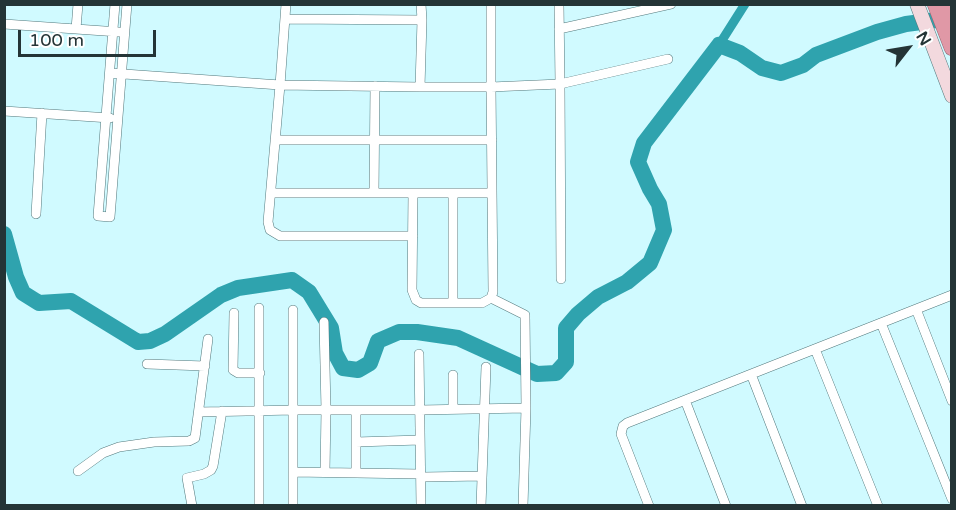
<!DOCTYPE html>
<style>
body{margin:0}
#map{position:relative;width:956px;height:510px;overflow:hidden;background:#d0faff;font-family:"Varela Round",sans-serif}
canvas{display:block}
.frame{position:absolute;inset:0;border:6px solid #243436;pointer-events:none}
.north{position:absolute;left:878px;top:18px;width:60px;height:60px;-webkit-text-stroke:4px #fff;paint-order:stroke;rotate:59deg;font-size:16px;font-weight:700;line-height:24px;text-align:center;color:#243436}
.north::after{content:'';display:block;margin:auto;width:21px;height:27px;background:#243436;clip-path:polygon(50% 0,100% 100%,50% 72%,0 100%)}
.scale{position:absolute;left:18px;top:30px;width:138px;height:27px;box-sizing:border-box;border:3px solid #243436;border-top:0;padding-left:8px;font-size:18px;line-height:21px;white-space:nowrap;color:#243436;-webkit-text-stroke:4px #fff;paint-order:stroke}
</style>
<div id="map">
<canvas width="956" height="510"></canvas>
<div class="frame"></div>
<div class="north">N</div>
<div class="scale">100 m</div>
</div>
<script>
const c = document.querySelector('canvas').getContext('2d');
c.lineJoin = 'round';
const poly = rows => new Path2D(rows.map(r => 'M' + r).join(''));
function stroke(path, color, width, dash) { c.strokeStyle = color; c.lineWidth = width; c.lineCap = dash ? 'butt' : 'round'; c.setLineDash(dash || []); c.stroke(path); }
const canal = poly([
 [719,45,745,4]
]);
const river = poly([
 [4,234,16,277,23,293,39,303,71,301,138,342,150,341,165,334,221,295,238,288,292,280,309,292,331,328,335,353,343,368,358,370,370,363,378,341,399,332,417,332,458,338,537,374,556,373,566,362,566,328,578,314,598,297,627,282,650,263,664,230,659,204,650,189,638,162,644,143,719,45,740,53,762,68,781,73,803,65,816,55,877,32,906,24,952,18]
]);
const minor = poly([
 [115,4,98,216,110,217,127,4],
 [286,4,280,85,420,87,491,87,491,4],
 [286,19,422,20,421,4],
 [4,24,119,32],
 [76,29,78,4],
 [559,29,671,4],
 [110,73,280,85,268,222,270,230,280,236,413,236],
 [420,87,422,20],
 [4,111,110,118],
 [275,140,492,140],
 [271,193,492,193],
 [374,193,375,86],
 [413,193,412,290,416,300,421,303,482,303,491,298,493,292,491,87,560,84,559,4],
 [453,193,453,303],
 [36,214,42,113],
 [561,279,560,84,668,59],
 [491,298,525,315,526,408,523,506],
 [259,308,259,506],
 [916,309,952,401],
 [234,313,233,370,238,373,260,373],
 [324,322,326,410,325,472],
 [881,323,952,499],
 [815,349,878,506],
 [419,354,421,506],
 [147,364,205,366],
 [751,374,802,506],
 [685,400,726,506],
 [453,409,453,375],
 [356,410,356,473],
 [199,412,294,410,420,410,526,408],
 [356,442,420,440],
 [78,471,103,453,119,447,154,442,189,441,195,438,208,339],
 [293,472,420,474,423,477,482,476],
 [192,506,187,478,204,474,211,470,213,466,222,411],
 [293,506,293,310],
 [481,506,486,367],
 [649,506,621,434,623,426,627,423,952,295]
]);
const secondary = poly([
 [917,4,952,96]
]);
const trunk = poly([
 [935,4,952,48],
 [947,4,952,17]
]);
stroke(canal, '#2fa3ae', 9);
stroke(river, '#2fa3ae', 16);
stroke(minor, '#53797d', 10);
stroke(secondary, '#53797d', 15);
stroke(trunk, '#996570', 16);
stroke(minor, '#fff', 9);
stroke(secondary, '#f3d9de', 14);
stroke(trunk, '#e098a6', 15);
</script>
